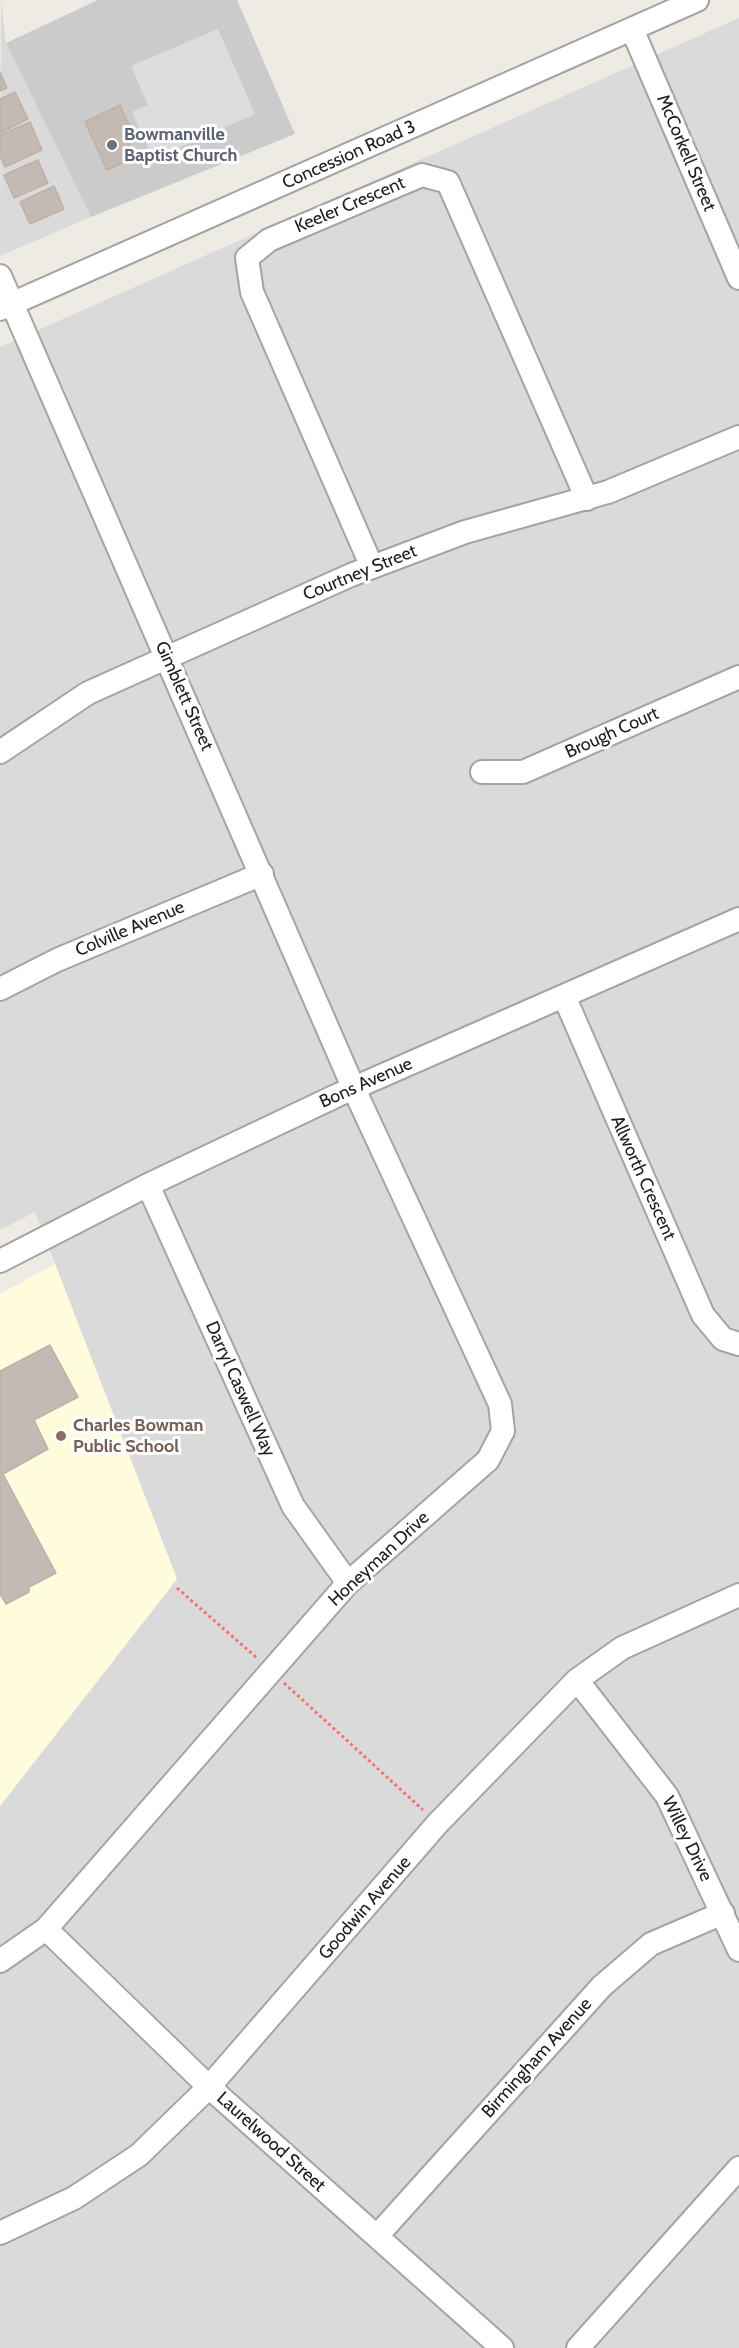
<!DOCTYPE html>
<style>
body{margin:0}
canvas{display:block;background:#eeeae4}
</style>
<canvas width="739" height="2348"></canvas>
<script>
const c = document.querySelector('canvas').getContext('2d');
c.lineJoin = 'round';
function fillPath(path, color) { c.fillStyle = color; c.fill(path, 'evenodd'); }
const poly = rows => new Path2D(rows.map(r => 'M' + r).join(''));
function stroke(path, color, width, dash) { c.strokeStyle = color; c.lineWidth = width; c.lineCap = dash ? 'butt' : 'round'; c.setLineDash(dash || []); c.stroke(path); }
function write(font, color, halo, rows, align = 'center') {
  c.font = font + ' Cabin,sans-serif'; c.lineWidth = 6; c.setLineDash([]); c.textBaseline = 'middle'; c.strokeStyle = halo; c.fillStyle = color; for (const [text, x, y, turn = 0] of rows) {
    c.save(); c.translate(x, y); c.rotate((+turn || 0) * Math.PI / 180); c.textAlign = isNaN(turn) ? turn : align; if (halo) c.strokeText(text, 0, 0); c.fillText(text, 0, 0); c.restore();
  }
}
const residential = poly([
 [1,0,6,43,91,217,0,256],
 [739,18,739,2348,0,2348,0,1806,177,1579,35,1212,0,1230,0,347]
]);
const education = poly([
 [55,1264,177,1579,0,1806,0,1294]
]);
const religious = poly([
 [98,0,237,0,295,134,91,217,6,43]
]);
const parking = poly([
 [218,29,255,114,153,159,132,112,148,105,131,66]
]);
const building = poly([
 [0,72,7,88,0,91,0,72],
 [15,92,28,119,0,133,0,99,15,92],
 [120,105,131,129,124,133,135,157,107,170,85,122,120,105],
 [30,122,42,150,5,167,0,156,0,135,30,122],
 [38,160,48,183,14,198,4,175,38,160],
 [54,186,64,209,30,224,20,202,54,186],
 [50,1345,78,1397,34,1420,48,1449,3,1474,56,1573,29,1587,29,1592,6,1604,0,1594,0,1371,50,1345]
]);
const path = poly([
 [177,1588,257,1658],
 [284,1683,423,1810]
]);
const minor = poly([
 [632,29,739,278],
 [0,276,354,1089,500,1404,503,1431,488,1460,348,1583,46,1929,0,1961],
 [0,309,697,0],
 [372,567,252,292,247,258,269,240,422,175,448,182,587,499],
 [0,752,88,693,351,575,465,532,608,492,739,437],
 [482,772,523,772,739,677],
 [0,989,57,960,262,874],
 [564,996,703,1315,723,1339,739,1344],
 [148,1185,293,1506,348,1583],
 [0,1261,148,1185,338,1095,739,919],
 [577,1680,667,1796,739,1950],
 [46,1929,209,2087,502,2348],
 [0,2233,74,2198,139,2155,209,2087,438,1823,577,1680,622,1648,739,1595],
 [377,2236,602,1986,651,1944,723,1913],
 [578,2348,739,2168]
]);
const markers = [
 [112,145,6,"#6b7280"],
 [61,1436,6,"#8d6e63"]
];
const worshipNames = [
 ["Bowmanville",124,135],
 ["Baptist Church",124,156]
];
const streetNames = [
 ["McCorkell Street",686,153,67],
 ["Concession Road 3",349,155,-24],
 ["Keeler Crescent",350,205,-23],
 ["Courtney Street",360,573,-22],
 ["Gimblett Street",184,696,66],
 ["Brough Court",612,733,-24],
 ["Colville Avenue",130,929,-23],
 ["Bons Avenue",366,1083,-24],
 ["Allworth Crescent",643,1178,66],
 ["Darryl Caswell Way",240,1389,66],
 ["Honeyman Drive",379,1559,-43],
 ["Willey Drive",687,1839,64],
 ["Goodwin Avenue",365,1908,-49],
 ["Birmingham Avenue",537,2058,-48],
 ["Laurelwood Street",271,2142,42]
];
const educationNames = [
 ["Charles Bowman",73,1426],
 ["Public School",73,1447]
];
fillPath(residential, '#dbdada');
fillPath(education, '#fefcdd');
fillPath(religious, '#cbcbcb');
fillPath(parking, '#ddd');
fillPath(building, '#c3bab3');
stroke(building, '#c0b0a6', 1.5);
stroke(minor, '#a4a4a4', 26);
stroke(path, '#f6746d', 3, [3, 3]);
stroke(minor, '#fff', 22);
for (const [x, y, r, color] of markers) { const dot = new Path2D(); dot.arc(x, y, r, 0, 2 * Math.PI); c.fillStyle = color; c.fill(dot); stroke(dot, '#fff', 2); }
write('bold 18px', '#5b616d', '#fff', worshipNames, 'left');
write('18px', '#1d1d1d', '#fff', streetNames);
write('bold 18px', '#785e54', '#fff', educationNames, 'left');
</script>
